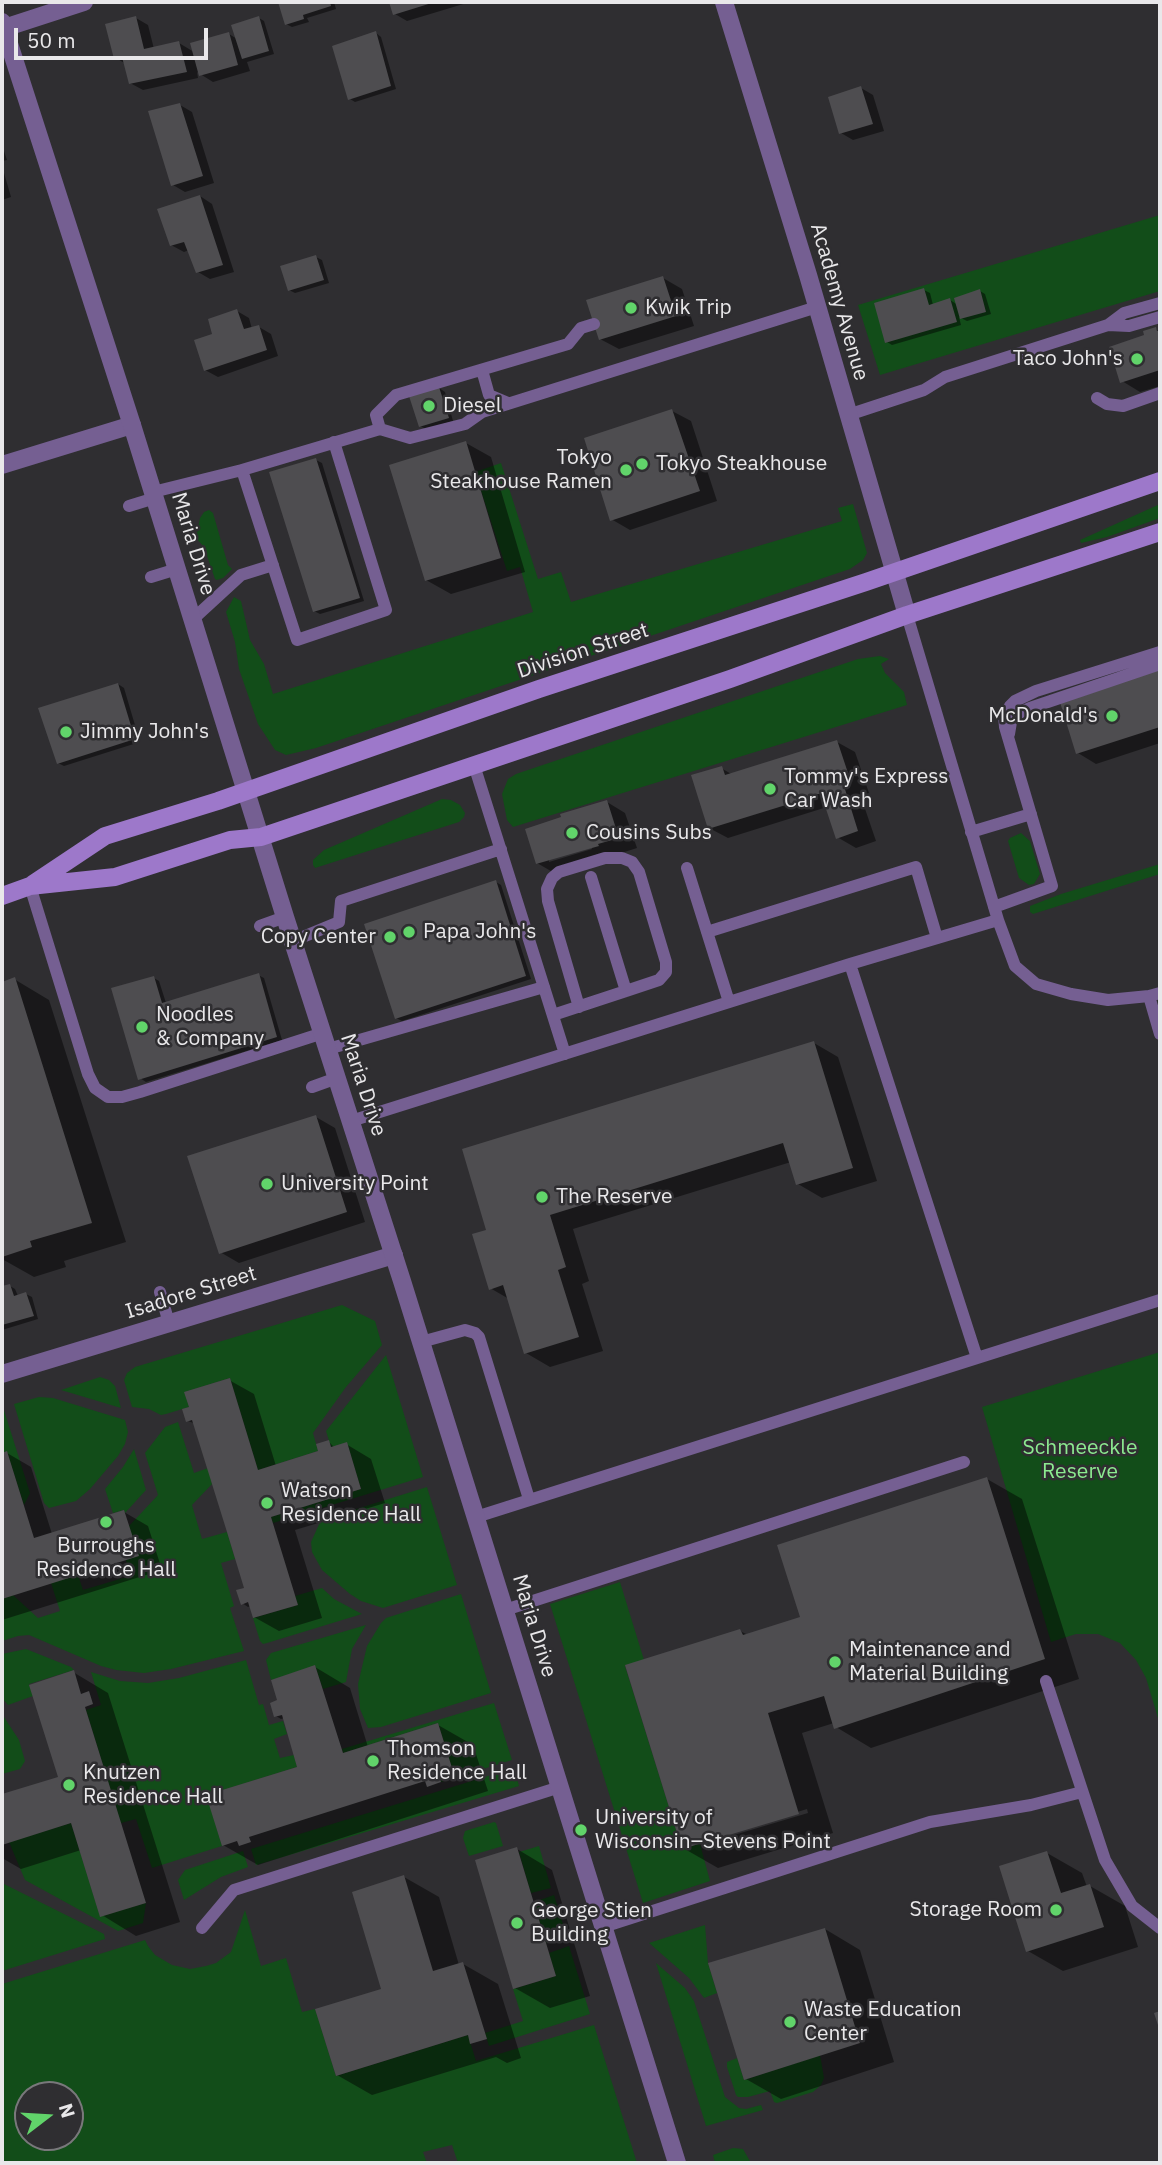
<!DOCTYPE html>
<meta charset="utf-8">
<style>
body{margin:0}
#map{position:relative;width:1162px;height:2165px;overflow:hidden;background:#2f2e31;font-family:"IBM Plex Sans",sans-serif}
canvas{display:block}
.frame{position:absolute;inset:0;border:4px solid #e9e8ea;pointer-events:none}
.north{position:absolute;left:14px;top:2081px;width:70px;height:70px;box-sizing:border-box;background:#2f2e31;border:2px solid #79787b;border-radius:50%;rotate:73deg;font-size:19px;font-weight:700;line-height:28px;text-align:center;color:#e9e8ea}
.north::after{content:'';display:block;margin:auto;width:24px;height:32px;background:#61d46a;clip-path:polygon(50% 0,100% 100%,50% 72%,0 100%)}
.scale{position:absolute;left:14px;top:28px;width:194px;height:32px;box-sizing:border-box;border:4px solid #e9e8ea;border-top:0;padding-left:9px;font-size:21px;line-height:24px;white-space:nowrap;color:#e9e8ea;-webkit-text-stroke:5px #2f2e31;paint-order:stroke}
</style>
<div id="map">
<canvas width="1162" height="2165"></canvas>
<div class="frame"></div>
<div class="north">N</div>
<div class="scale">50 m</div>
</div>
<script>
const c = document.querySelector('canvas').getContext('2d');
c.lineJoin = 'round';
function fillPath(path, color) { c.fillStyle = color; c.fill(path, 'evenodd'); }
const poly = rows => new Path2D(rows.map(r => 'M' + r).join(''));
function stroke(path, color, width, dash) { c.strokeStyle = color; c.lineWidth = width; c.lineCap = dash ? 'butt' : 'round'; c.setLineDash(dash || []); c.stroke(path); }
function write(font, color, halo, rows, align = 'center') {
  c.font = font + ' "IBM Plex Sans",sans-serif'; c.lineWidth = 5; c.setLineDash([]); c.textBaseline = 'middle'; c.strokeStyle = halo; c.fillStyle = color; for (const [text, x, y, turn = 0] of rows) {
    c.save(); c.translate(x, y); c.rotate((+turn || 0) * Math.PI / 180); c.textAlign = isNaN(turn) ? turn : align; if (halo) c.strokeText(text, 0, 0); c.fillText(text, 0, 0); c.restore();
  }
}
const green = poly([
 [1160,215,1160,291,880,375,858,305],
 [501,463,538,579,561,572,571,602,842,521,838,508,853,504,867,553,863,560,850,569,316,748,286,755,275,750,258,724,239,669,235,642,226,612,234,597,241,601,250,640,264,664,273,694,533,612,520,567,507,571,475,472],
 [1160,504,1160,518,1107,537,1081,543,1080,540],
 [209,510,213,513,228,565,232,569,223,578,217,580,215,579,204,547,196,538,200,518,204,512],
 [880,656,889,659,881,664,885,673,904,692,907,705,513,827,507,820,502,794,508,779,516,774,858,659],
 [442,799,451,800,460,805,465,813,464,817,459,822,315,868,313,865,313,860,324,850],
 [1021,833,1030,841,1040,874,1034,884,1029,885,1019,878,1008,841,1010,838],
 [1160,864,1160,874,1033,914,1030,912,1030,906,1061,894],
 [342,1305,375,1321,382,1345,346,1387,313,1433,318,1451,258,1470,230,1378,185,1392,189,1407,166,1414,161,1415,149,1409,132,1407,124,1380,127,1373,135,1367],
 [1160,1352,1160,1725,1146,1678,1136,1660,1120,1643,1098,1634,1076,1634,1051,1642,982,1407],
 [386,1355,423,1477,273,1523,271,1517,361,1489,347,1443,331,1447,326,1431],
 [100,1377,109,1380,115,1386,121,1408,61,1390],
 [39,1397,53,1398,125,1420,128,1432,125,1444,118,1456,90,1489,76,1501,49,1508,44,1503,14,1404],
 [3,1407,30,1493,24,1505,7,1452,2,1453],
 [178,1422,194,1473,208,1468,212,1484,192,1505,202,1539,227,1532,235,1559,221,1563,234,1606,230,1608,244,1651,171,1669,144,1673,116,1670,101,1666,29,1635,18,1636,2,1641,2,1599,13,1595,38,1618,60,1611,51,1583,78,1575,83,1590,130,1576,126,1560,138,1556,129,1526,158,1495,145,1453,165,1427],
 [134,1449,146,1490,125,1513,124,1510,113,1513,105,1489,123,1467],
 [427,1487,457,1585,383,1608,361,1601,350,1594,322,1570,312,1552,311,1542,321,1520],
 [620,1582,644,1660,625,1666,682,1849,700,1844,710,1881,643,1903,550,1604],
 [322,1588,334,1599,362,1614,267,1643,263,1644,260,1641,253,1618,298,1605,295,1596],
 [461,1594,491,1693,381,1727,368,1728,360,1709,358,1684,367,1646,381,1623,386,1618],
 [366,1625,352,1649,346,1682,323,1689,315,1666,271,1680,266,1660,271,1653],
 [26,1649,71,1667,74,1670,29,1684,33,1696,8,1705,2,1698,2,1654],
 [246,1660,259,1705,263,1704,269,1725,283,1721,287,1734,274,1739,280,1758,294,1755,297,1767,207,1795,222,1846,152,1868,136,1819,121,1823,86,1710,101,1705,91,1672,120,1681,148,1683,179,1678],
 [494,1703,512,1760,441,1782,439,1776,453,1771,438,1723,343,1753,342,1749],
 [2,1714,19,1740,25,1761,20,1769,2,1774],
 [514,1768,519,1786,256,1865,251,1849],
 [494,1822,496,1823,503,1846,469,1856,463,1838,465,1831],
 [71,1823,100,1916,146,1903,143,1923,118,1931,25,1880,9,1842],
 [539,1846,551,1888,531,1893,519,1852],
 [243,1851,248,1867,221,1877,184,1900,178,1880,185,1870],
 [2,1883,104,1934,105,1939,2,1971],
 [554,1895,567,1937,546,1943,534,1902],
 [245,1910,261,1966,286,1958,302,2012,315,2009,336,2076,468,2035,476,2061,594,2025,637,2163,458,2163,452,2145,423,2152,427,2163,2,2163,2,1984,145,1940,148,1946,155,1955,172,1965,190,1969,206,1966,216,1963,231,1952],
 [28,2095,70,2095,70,2137,28,2137],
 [705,1925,708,1963,717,1993,704,1998,689,1978,649,1943],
 [569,1946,590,2014,489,2046,485,2033,523,2021,513,1989,556,1976,549,1953],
 [656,1963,685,1988,694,2001,725,2097,739,2108,746,2109,761,2105,763,2110,706,2126],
 [820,2055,824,2078,821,2085,813,2092,777,2103,774,2102,770,2091,748,2097,738,2097,736,2095,727,2067,727,2062,737,2058,744,2080],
 [733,2148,743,2149,751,2163,715,2163,713,2155]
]);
const shadow = poly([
 [280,2,334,2,336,9,307,18,309,22,292,27,286,24],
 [391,2,470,2,407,21,395,14],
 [136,18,148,25,154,49,179,43,194,52,229,34,237,39,259,18,264,21,274,54,247,62,250,71,213,82,197,72,198,78,143,90,130,83,126,64,116,58],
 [376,33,381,37,396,89,355,102,350,99],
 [861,88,873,95,884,131,853,140,841,133],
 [180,105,192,112,214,183,185,192,173,185],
 [2,145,7,160,2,161],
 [2,166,11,197,2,200],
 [200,196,212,204,234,272,210,279,198,272,189,250,184,252,171,245],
 [316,257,322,260,329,283,295,293,289,290],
 [663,278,682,289,694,326,619,349,600,339],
 [924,290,930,293,933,305,950,300,958,305,980,291,985,294,991,314,967,321,959,317,961,325,892,345,887,342],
 [237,311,249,318,252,329,259,327,271,334,278,356,218,377,205,370,214,335],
 [1156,329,1160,332,1160,386,1140,392,1122,381,1146,336],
 [439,388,445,392,453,421,426,429,420,426],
 [672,411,691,421,717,501,630,530,611,519],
 [466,443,491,457,525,572,451,594,426,580],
 [316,460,322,463,364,601,320,614,314,611],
 [1160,670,1160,743,1096,764,1078,753],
 [118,684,124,688,140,742,64,766,58,763],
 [837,742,855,752,869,793,861,797,876,841,856,848,837,837,827,807,728,838,709,828,721,768,733,775],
 [607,802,625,813,637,848,556,874,537,863],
 [591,845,592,849,549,862,549,858],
 [496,882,501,885,531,979,402,1021,396,1018],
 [258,975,264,978,282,1040,146,1082,140,1078,154,978,159,981,166,1003],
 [14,979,49,1000,126,1242,64,1261,66,1267,34,1277,2,1259,2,983],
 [814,1043,838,1057,877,1181,822,1198,798,1184,791,1162,573,1229,589,1281,582,1284,603,1351,550,1367,526,1353,509,1299,490,1288,489,1231],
 [316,1117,335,1128,365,1222,239,1263,220,1252],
 [10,1286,15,1289,18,1296,26,1294,32,1297,38,1319,2,1330,2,1288],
 [229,1380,254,1394,276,1466,320,1452,329,1442,335,1448,346,1444,371,1459,385,1503,295,1530,322,1618,279,1631,254,1617,251,1606,248,1607,242,1603,247,1591,196,1424,188,1421],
 [7,1453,31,1467,52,1534,124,1512,148,1526,162,1570,2,1620,2,1455],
 [987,1479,1022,1499,1079,1679,871,1748,836,1727,834,1723,802,1733,833,1833,718,1868,683,1848,740,1631,748,1635,802,1618],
 [807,1809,808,1813,707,1843,707,1840],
 [315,1667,350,1688,368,1747,438,1725,473,1745,488,1791,258,1865,223,1845,300,1768,284,1718,281,1719,276,1716,279,1701],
 [73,1672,108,1693,180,1922,136,1936,102,1915,81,1850,21,1869,2,1858,2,1796,60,1778],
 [517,1849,552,1870,590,1996,550,2008,515,1988],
 [1047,1853,1082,1873,1087,1887,1090,1886,1125,1906,1138,1947,1063,1971,1028,1951],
 [404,1877,439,1897,459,1965,463,1964,498,1984,521,2058,507,2063,496,2057,372,2095,337,2075,383,1990],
 [825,1929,860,1950,894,2062,781,2099,746,2079]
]);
const building = poly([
 [278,2,330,2,331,6,303,15,304,19,285,25],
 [389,2,435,2,393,15],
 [136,16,144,49,179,41,187,72,129,84,122,57,114,59,105,24],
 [259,16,269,51,242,59,231,25],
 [376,31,391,86,348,100,332,46],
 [229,32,238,65,199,76,190,43],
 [861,86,873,124,839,134,828,97],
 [180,103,203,176,171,186,148,111],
 [200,195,223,265,196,273,184,242,170,246,157,209],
 [316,255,324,280,288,291,280,266],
 [663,276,676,316,599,340,586,300],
 [924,288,929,305,950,298,957,322,885,343,874,303],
 [980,289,986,312,960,319,954,298],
 [237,309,244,329,259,325,267,350,204,371,194,340,212,334,208,319],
 [1156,327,1157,331,1160,330,1160,370,1120,383,1109,347,1144,335,1143,331],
 [439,387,449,418,419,427,409,396],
 [672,409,700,491,610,521,584,438],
 [466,441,501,558,425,581,389,465],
 [316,458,360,598,313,612,269,472],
 [1160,668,1160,727,1076,754,1059,699],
 [118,683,135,739,57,764,38,708],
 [837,740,851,782,844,786,858,831,836,839,821,794,814,794,815,796,708,829,691,775,722,766,725,775],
 [607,800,619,838,598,844,599,846,536,864,525,829,561,817,560,814],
 [496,880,526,976,395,1019,364,924],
 [259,973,277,1037,138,1080,111,988,154,976,162,1003],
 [15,977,92,1223,30,1241,32,1247,2,1257,2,982],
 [814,1041,853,1168,796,1185,783,1143,550,1215,566,1267,558,1270,579,1337,524,1354,503,1285,489,1290,472,1234,486,1230,462,1149],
 [316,1115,347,1212,219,1254,187,1156],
 [10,1284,14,1296,26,1292,34,1316,2,1325,2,1286],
 [230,1378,258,1470,318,1451,316,1444,329,1440,331,1447,347,1442,361,1489,271,1517,298,1605,253,1618,248,1602,241,1605,236,1590,244,1588,227,1532,192,1420,186,1422,182,1409,189,1407,184,1392],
 [7,1451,34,1538,124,1510,139,1556,2,1599,2,1453],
 [987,1477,1045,1659,834,1729,824,1696,768,1713,799,1814,682,1849,625,1665,740,1629,743,1635,800,1617,777,1545],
 [315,1665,343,1753,438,1723,453,1771,439,1776,441,1782,427,1787,425,1781,249,1837,251,1842,239,1846,237,1841,222,1846,206,1795,297,1767,282,1715,274,1717,270,1703,277,1700,271,1680],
 [74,1670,81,1694,89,1691,93,1704,85,1707,146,1903,100,1917,71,1823,2,1845,2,1794,58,1777,29,1685],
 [517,1847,556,1976,513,1989,475,1860],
 [1047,1851,1061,1893,1090,1884,1104,1927,1026,1952,999,1866],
 [404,1875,433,1971,463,1962,487,2039,470,2044,468,2035,336,2076,315,2009,381,1989,352,1892],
 [825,1928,860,2043,744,2080,708,1963],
 [1160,2011,1160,2031,1154,2013]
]);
const service = poly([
 [1108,325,1129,326,1160,317],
 [482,370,489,395,508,403],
 [1097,398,1107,404,1123,406,1160,393],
 [848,415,924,390,945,377,1108,325,1124,313,1160,303],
 [380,429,376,415,396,395,568,344,581,328,594,324],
 [242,470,297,640,386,610,334,442],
 [153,492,242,470,380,429,410,438,465,424,482,412,817,307],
 [129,506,155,498],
 [151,577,177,569],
 [192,620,241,575,273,565],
 [1009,734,1011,722,1017,714,1030,708,1160,664],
 [474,765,565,1054],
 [971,832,1031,814],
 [687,868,729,1002],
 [30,886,88,1074,95,1088,108,1097,122,1097,140,1092,323,1033],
 [994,907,1052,886,1005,727,1004,716,1010,706,1015,701,1036,691,1160,652],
 [998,920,1015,966,1036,984,1071,994,1108,1000,1149,996,1160,993],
 [260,926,285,917],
 [707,932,916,867,937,938],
 [293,941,339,922,341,901,501,849],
 [850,964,977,1358],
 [1149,996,1160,1034],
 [579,1007,548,901,547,889,552,878,559,872,605,858,622,858,632,862,639,872,666,962,666,972,659,980,626,991],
 [553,1015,626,991,591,877],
 [328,1049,544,987],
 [312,1087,337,1078],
 [351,1121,850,964,998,920,907,615],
 [160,1292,169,1323],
 [421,1342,465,1330,475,1333,479,1337,529,1499],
 [476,1517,1160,1300],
 [505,1610,964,1462],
 [1046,1681,1105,1860,1132,1906,1160,1928],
 [603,1927,930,1822,1031,1805,1082,1792],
 [202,1928,234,1890,560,1787]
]);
const minor = poly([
 [724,2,808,275,907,615],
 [2,465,132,425],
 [2,1374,394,1255]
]);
const tertiary = poly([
 [2,22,132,425,285,917,402,1281,677,2163],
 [4,28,84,2]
]);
const secondary = poly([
 [33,884,105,836,218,801,539,689,866,582,1160,481],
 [2,896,30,886,115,877,230,840,261,837,730,679,907,615,1160,532]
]);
const markers = [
 [631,308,7,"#61d46a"],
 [1137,359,7,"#61d46a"],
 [429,406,7,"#61d46a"],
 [642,464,7,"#61d46a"],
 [626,470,7,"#61d46a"],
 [1112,716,7,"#61d46a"],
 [66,732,7,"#61d46a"],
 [770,789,7,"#61d46a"],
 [572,833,7,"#61d46a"],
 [409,932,7,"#61d46a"],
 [390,937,7,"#61d46a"],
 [142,1027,7,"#61d46a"],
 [267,1184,7,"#61d46a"],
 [542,1197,7,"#61d46a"],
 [267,1503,7,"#61d46a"],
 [106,1522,7,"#61d46a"],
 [835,1662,7,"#61d46a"],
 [373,1761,7,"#61d46a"],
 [69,1785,7,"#61d46a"],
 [581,1830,7,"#61d46a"],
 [1056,1910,7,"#61d46a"],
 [517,1923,7,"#61d46a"],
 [790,2022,7,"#61d46a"]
];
const streetNames = [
 ["Academy Avenue",839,302,74],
 ["Maria Drive",193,544,73],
 ["Division Street",583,651,-18],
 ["Maria Drive",363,1085,72],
 ["Isadore Street",191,1293,-17],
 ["Maria Drive",534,1626,73]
];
const poiNames = [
 ["Kwik Trip",645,308],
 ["Taco John's",1123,359,"right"],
 ["Diesel",443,406],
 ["Tokyo",612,458,"right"],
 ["Steakhouse Ramen",612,482,"right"],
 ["Tokyo Steakhouse",656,464],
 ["McDonald's",1098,716,"right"],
 ["Jimmy John's",80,732],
 ["Tommy's Express",784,777],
 ["Car Wash",784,801],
 ["Cousins Subs",586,833],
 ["Papa John's",423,932],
 ["Copy Center",376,937,"right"],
 ["Noodles",156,1015],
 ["& Company",156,1039],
 ["University Point",281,1184],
 ["The Reserve",556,1197],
 ["Watson",281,1491],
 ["Residence Hall",281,1515],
 ["Burroughs",106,1546,"center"],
 ["Residence Hall",106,1570,"center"],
 ["Maintenance and",849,1650],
 ["Material Building",849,1674],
 ["Thomson",387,1749],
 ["Residence Hall",387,1773],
 ["Knutzen",83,1773],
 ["Residence Hall",83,1797],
 ["University of",595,1818],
 ["Wisconsin–Stevens Point",595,1842],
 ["Storage Room",1042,1910,"right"],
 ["George Stien",531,1911],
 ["Building",531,1935],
 ["Waste Education",804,2010],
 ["Center",804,2034]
];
const parkNames = [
 ["Schmeeckle",1080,1448],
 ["Reserve",1080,1472]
];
fillPath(green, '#124d19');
fillPath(shadow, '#0007');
fillPath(building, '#4e4d50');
stroke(service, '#755f92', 12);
stroke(minor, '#755f92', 18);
stroke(tertiary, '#755f92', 18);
stroke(secondary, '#9d78ca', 18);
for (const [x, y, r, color] of markers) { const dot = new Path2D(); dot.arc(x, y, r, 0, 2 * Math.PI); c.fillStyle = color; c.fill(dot); stroke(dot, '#2f2e31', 2.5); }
write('21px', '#e9e8ea', '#2f2e31', streetNames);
write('21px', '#e9e8ea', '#2f2e31', poiNames, 'left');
write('21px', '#8cea90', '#2f2e31', parkNames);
</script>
